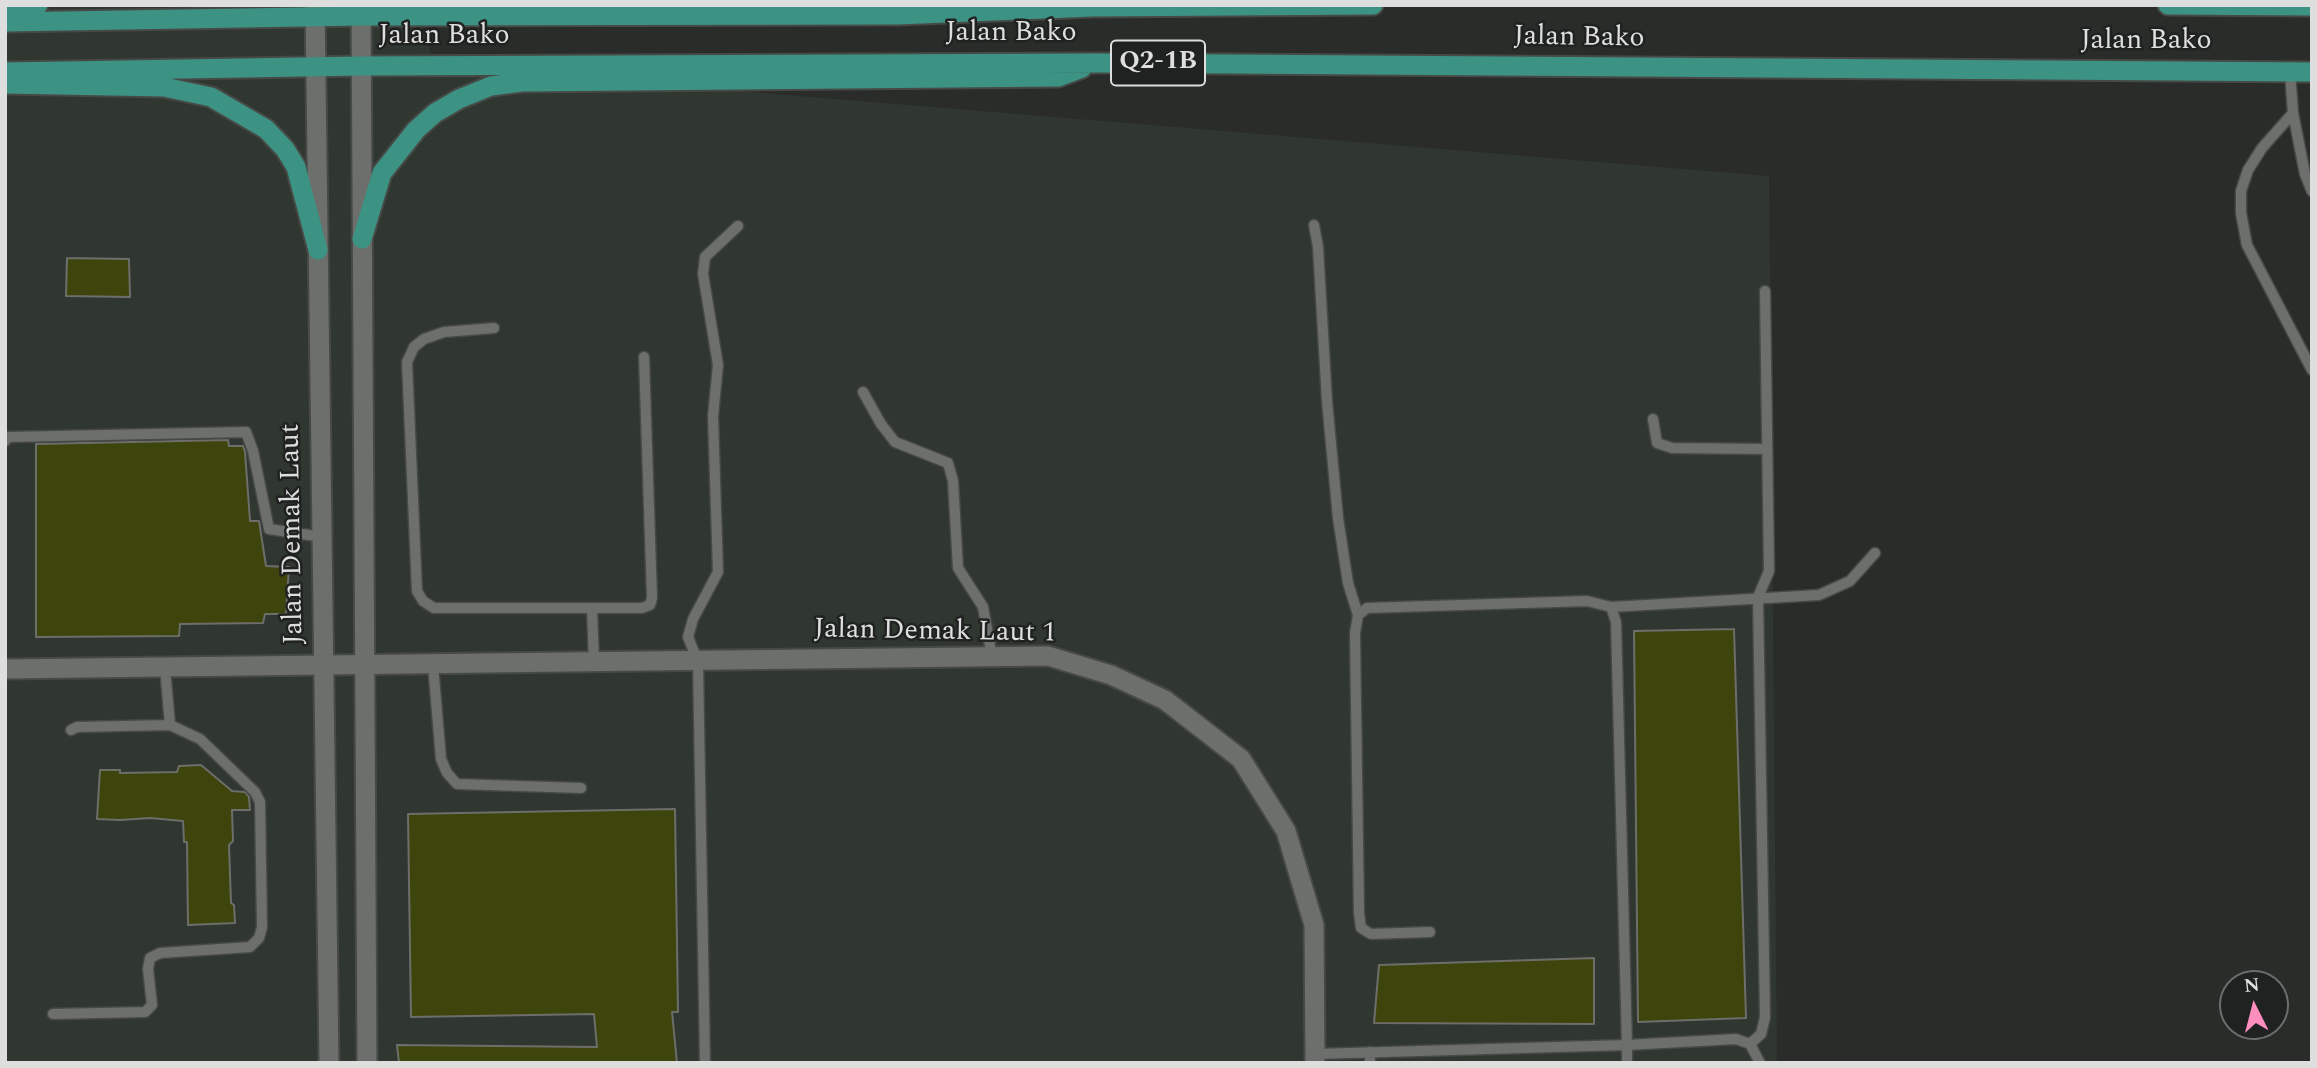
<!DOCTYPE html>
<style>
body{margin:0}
#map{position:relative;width:2317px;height:1068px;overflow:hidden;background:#292c29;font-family:Spectral,serif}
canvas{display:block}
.frame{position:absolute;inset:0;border:7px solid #dddedd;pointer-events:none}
.north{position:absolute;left:2219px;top:970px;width:70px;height:70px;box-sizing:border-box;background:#1f2220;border:2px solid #6b6d6c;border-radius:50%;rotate:354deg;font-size:19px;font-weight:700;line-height:28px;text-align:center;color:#dddedd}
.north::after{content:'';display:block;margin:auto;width:24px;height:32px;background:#fd8ebe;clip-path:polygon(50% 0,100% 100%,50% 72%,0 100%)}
</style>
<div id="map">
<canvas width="2317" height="1068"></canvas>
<div class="frame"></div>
<div class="north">N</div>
</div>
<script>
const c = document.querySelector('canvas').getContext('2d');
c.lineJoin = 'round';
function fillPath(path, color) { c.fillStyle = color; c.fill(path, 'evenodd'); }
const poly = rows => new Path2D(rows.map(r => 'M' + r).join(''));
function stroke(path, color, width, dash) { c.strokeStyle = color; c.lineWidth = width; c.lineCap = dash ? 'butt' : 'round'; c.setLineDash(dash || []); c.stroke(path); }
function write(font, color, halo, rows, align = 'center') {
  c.font = font + ' Spectral,serif'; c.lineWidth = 5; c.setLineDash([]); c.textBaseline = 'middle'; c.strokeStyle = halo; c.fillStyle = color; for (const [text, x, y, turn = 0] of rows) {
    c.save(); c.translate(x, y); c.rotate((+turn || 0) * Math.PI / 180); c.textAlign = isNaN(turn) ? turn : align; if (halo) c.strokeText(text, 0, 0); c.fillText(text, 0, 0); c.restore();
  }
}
const built = poly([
 [5,5,413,5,436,66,1769,176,1777,1063,5,1063]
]);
const building = poly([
 [67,258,129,259,130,297,66,296,67,258],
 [228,440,229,446,243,446,245,452,250,521,259,521,266,566,289,567,286,614,265,614,263,623,180,624,179,636,36,637,36,444,228,440],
 [1734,629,1746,1018,1638,1022,1634,631,1734,629],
 [201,765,232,791,245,792,249,797,250,810,232,810,233,841,229,845,231,903,234,905,235,923,188,925,187,842,184,842,183,821,150,818,120,820,97,819,100,770,120,770,120,773,177,772,179,766,201,765],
 [675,809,678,1012,672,1012,677,1063,399,1063,397,1045,597,1047,594,1014,411,1017,408,814,675,809],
 [1594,958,1594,1024,1374,1023,1379,965,1594,958]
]);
const service = poly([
 [2290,72,2293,113,2305,174,2312,191],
 [2293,113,2262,148,2248,170,2241,191,2241,213,2247,245,2312,370],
 [1314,225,1318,247,1327,401,1338,518,1348,583,1358,615],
 [494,328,444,332,424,339,414,347,407,362,417,591,423,601,434,608,592,608,594,663],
 [863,392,881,424,895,442,948,463,953,481,958,568,983,607,992,657],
 [1653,419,1657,443,1672,448,1766,449],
 [5,441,8,437,246,432,253,451,269,529,322,537],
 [592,608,642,608,650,605,652,598,644,357],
 [433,665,441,759,447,773,457,784,581,788],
 [71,730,77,727,170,725,165,668],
 [1430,932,1371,934,1361,928,1359,913,1355,633,1358,615,1367,608,1587,601,1611,607,1819,595,1850,581,1875,553],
 [53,1014,145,1012,152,1005,148,969,150,958,160,953,250,947,259,938,262,927,260,802,255,792,200,739,170,725],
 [1750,1044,1761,1034,1765,1017,1758,597,1769,571,1765,291],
 [1370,1052,1370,1063],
 [1315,1054,1627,1045,1616,622,1611,607],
 [705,1063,698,662,688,637,693,619,718,572,713,416,718,365,703,274,705,257,738,226],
 [1627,1063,1627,1045,1736,1039,1750,1044,1760,1063]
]);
const minor = poly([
 [5,669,1048,656,1111,675,1165,700,1241,759,1286,831,1314,925,1315,1063]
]);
const secondary = poly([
 [315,5,329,1063],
 [361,5,367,1063]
]);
const primary = poly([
 [2168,5,2312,6],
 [5,6,38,5],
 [5,22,361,16,897,15,1092,7,1373,5],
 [5,72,361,66,1096,63,2312,72],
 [5,84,164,87,211,97,266,129,285,149,296,167,318,250],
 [362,239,382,173,416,130,435,113,459,99,491,86,522,82,1058,77,1082,68]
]);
const shields = [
 [1158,63,94]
];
const shieldNames = [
 ["Q2-1B",1158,63]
];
const streetNames = [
 ["Jalan Bako",1011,35],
 ["Jalan Bako",444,38],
 ["Jalan Bako",1579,39,1],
 ["Jalan Bako",2146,43],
 ["Jalan Demak Laut",294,534,-91],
 ["Jalan Demak Laut 1",935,633,1]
];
fillPath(built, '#2f3730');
fillPath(building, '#3e450c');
stroke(building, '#6d6e6a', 2);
stroke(service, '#474947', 13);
stroke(minor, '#474947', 23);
stroke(secondary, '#474947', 23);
stroke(primary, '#474947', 23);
stroke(service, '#6c6f6c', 10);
stroke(minor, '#6c6f6c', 19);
stroke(secondary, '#6c6f6c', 19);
stroke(primary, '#3c9383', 19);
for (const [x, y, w] of shields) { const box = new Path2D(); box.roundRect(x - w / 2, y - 22.5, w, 45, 5); c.fillStyle = '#1f2220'; c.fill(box); stroke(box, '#dddedd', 2); }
write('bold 26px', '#dddedd', null, shieldNames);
write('28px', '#dddedd', '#1f2220', streetNames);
</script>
